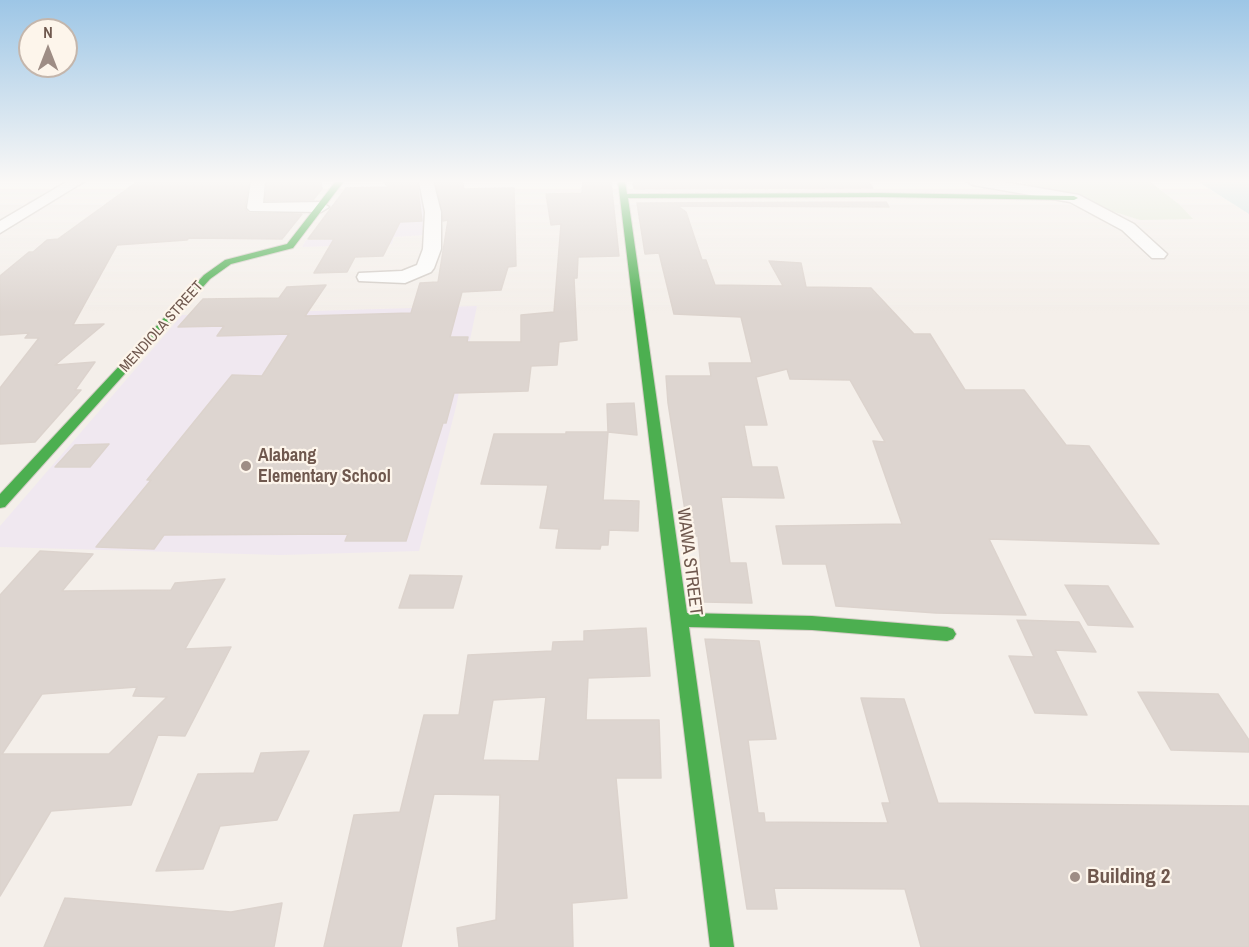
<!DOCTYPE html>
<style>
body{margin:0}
#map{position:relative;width:1249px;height:947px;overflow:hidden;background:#f4efea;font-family:"Archivo Narrow",sans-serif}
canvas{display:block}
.north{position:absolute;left:18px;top:18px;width:60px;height:60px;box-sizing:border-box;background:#fdf5eb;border:2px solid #c4b6ac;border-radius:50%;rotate:0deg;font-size:16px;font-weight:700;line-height:24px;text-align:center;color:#6f584e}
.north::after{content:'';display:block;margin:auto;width:21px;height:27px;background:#9e8d85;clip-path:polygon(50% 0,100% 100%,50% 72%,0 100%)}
</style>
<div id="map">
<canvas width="1249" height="947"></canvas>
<div class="north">N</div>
</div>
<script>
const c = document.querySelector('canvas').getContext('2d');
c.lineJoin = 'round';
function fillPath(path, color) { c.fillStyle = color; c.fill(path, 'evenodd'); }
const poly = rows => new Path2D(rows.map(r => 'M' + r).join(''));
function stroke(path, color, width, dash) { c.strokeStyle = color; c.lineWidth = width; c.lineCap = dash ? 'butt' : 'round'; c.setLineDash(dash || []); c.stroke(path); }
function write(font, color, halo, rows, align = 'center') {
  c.font = font + ' "Archivo Narrow",sans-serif'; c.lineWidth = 4.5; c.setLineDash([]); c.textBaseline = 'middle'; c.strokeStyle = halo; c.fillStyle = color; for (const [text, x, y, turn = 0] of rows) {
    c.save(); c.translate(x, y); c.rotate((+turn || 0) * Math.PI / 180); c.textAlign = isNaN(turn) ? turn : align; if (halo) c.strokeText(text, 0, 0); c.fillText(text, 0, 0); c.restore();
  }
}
const education = poly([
 [422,185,433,212,427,235,394,237,392,244,302,247,306,240,367,237,378,188],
 [477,306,456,407,419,551,280,555,0,547,0,526,182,315]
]);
const green = poly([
 [1016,181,1149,181,1180,205,1193,219,1140,220]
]);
const water = poly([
 [1197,181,1249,181,1249,214]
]);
const building = poly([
 [138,181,249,181,245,208,248,213,302,214,282,239,189,238,187,240,117,245,73,325,104,324,55,365,95,362,75,390,81,390,35,442,0,444,0,388,39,338,25,338,29,333,0,335,0,276,29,252,33,252,47,240,58,239,138,181],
 [267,181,321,181,322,189,313,200,265,201,267,181],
 [383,181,417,181,422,221,400,222,383,256,355,257,347,272,314,273,334,239,308,239,346,188,388,187,383,181],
 [435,181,462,181,464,189,514,188,516,266,508,267,501,290,462,292,450,337,468,337,467,342,521,342,521,315,554,312,561,224,551,225,546,194,582,193,583,181,611,181,619,256,578,257,577,278,574,278,577,340,559,342,557,365,531,366,528,391,454,393,446,423,443,423,406,541,345,541,348,534,164,535,154,549,96,547,151,480,147,480,232,375,262,376,289,334,217,336,224,326,178,327,203,299,279,298,287,287,326,285,305,316,411,313,420,283,438,282,448,220,443,221,435,181],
 [633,181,867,181,873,188,634,189,633,181],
 [886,202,889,207,678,206,686,212,702,260,706,260,715,285,783,286,769,261,801,263,806,287,871,288,914,334,930,334,965,390,1024,390,1066,445,1089,446,1159,544,989,539,1026,615,936,613,836,606,826,564,783,564,776,526,902,524,873,441,885,442,850,380,790,379,787,369,756,377,767,425,744,425,752,467,777,467,784,498,721,497,730,563,746,563,752,603,704,602,698,536,689,536,668,403,666,376,711,376,709,363,752,363,741,317,674,314,659,253,645,254,637,203,886,202],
 [634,403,637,435,608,432,607,404,634,403],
 [566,432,608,432,603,500,639,501,638,531,609,530,608,545,601,545,600,549,556,548,559,529,540,528,548,485,481,484,494,434,566,434,566,432],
 [109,444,90,467,55,467,75,445,109,444],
 [40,551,93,554,62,591,171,590,175,583,225,579,185,649,231,647,185,736,158,735,131,805,51,811,0,896,0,595,40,551],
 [137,687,133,696,167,697,109,754,2,754,42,694,137,687],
 [410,575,462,576,453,608,399,608,410,575],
 [1065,585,1108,586,1133,627,1088,625,1065,585],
 [1017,620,1079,622,1096,652,1055,650,1087,715,1035,713,1009,656,1034,657,1017,620],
 [646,628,650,676,588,678,586,720,659,720,661,778,616,778,627,898,572,903,573,947,459,947,457,928,496,920,500,795,434,794,401,947,324,947,354,815,400,812,424,715,459,715,468,655,552,651,553,642,584,641,584,631,646,628],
 [546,697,539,761,483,760,493,700,546,697],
 [705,639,759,641,776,739,748,740,758,813,764,813,765,822,888,823,882,803,890,803,861,698,904,699,938,803,1249,806,1249,947,921,947,905,889,774,888,777,909,747,909,705,639],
 [1138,692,1218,694,1249,740,1249,752,1171,750,1138,692],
 [309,751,277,820,220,826,203,869,156,871,198,774,254,773,261,753,309,751],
 [65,898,231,912,282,903,274,947,44,947,65,898]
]);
const street = poly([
 [68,181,85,181,0,233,0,221,68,181],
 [251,181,265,181,263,203,321,202,329,207,321,212,250,211,247,208,251,181],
 [419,181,433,181,441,212,441,249,434,268,431,272,405,283,359,281,357,277,359,273,402,271,417,265,423,249,425,212,419,181],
 [966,181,998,181,1079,195,1134,224,1167,254,1164,258,1152,258,1122,230,1070,202,973,185,966,181]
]);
const fast = poly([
 [336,181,344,181,293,248,231,264,210,279,5,507,0,508,0,494,204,275,225,260,287,244,336,181],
 [618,181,625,181,627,194,878,193,1074,196,1078,198,1074,200,878,197,628,198,687,613,812,616,947,627,953,629,956,634,953,639,947,641,812,630,689,627,734,947,710,947,618,181]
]);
const markers = [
 [246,466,6,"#9e8d85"],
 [1075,877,6,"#9e8d85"]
];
const farStreetnames = [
 ["MENDIOLA STREET",162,327,-48]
];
const poiNames = [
 ["Alabang",258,456],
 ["Elementary School",258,477]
];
const streetNames = [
 ["WAWA STREET",689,562,83]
];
const nearPoinames = [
 ["Building 2",1087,877]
];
fillPath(education, '#f0e8f0');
fillPath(green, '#e2ead6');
fillPath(water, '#cde2e3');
fillPath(building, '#ddd5d0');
stroke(building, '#dcd3cd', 1.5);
stroke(street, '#d1cbc5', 3);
stroke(fast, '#d4cdc6', 2);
fillPath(street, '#fdfdfc');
fillPath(fast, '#4caf50');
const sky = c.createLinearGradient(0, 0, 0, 313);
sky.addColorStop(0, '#9dc6e6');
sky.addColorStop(0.58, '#faf8f6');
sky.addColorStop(1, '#faf8f600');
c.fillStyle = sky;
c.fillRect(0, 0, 1249, 313);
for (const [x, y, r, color] of markers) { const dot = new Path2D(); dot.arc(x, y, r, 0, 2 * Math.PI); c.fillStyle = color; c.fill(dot); stroke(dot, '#fdf5eb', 2); }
write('15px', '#6f584e', '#fdf5eb', farStreetnames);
write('bold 18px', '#6f584e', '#fdf5eb', poiNames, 'left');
write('18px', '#6f584e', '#fdf5eb', streetNames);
write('bold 21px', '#6f584e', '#fdf5eb', nearPoinames, 'left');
</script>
